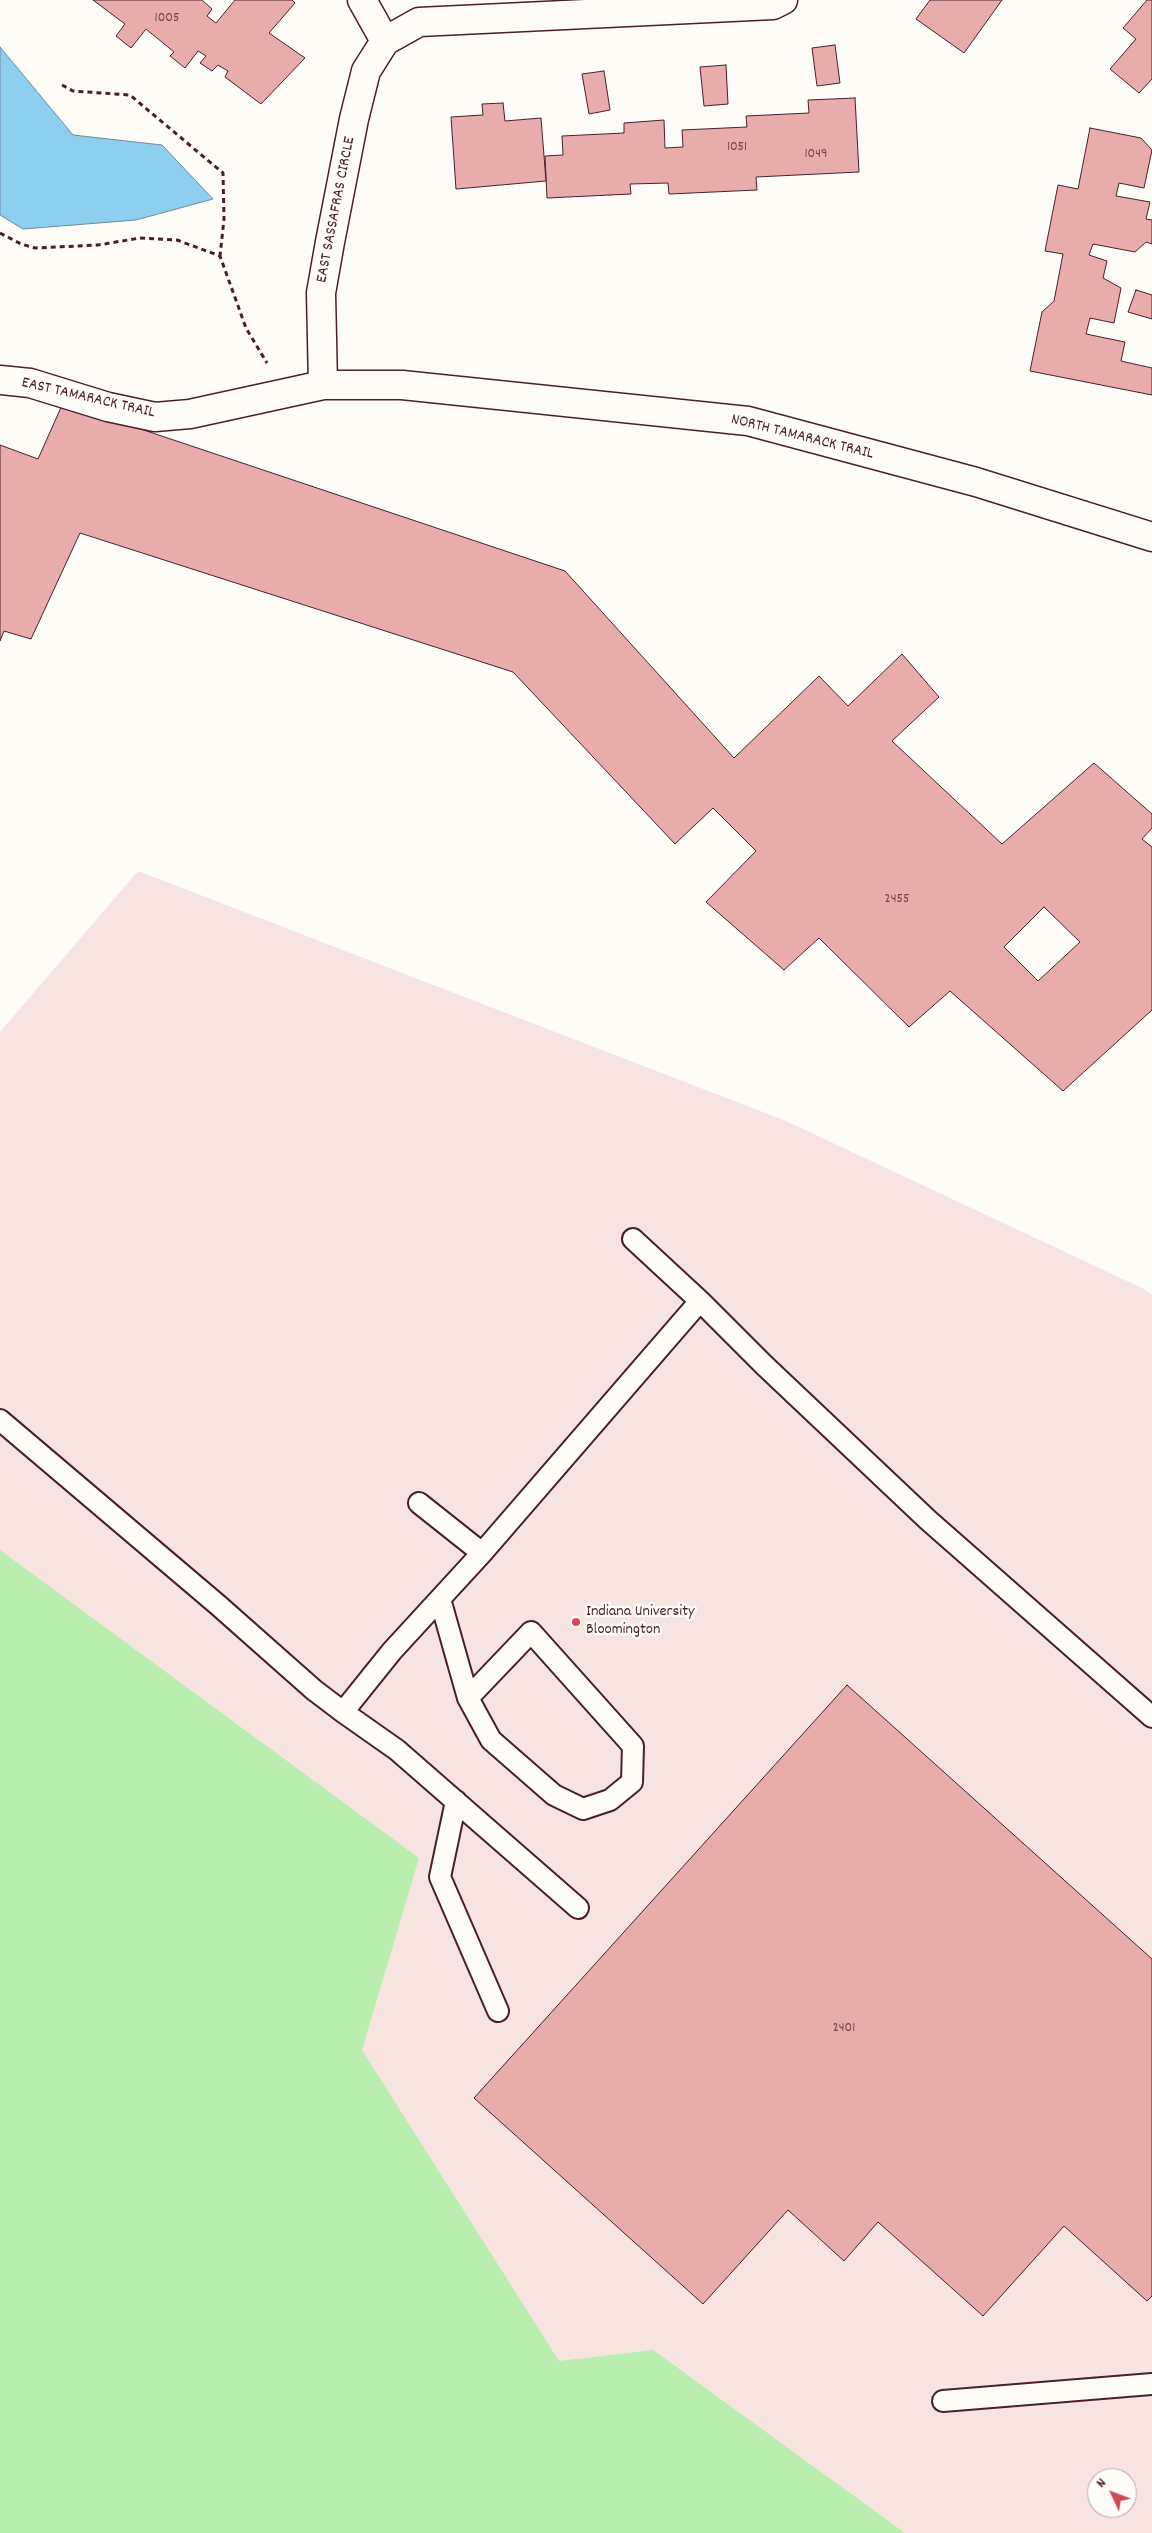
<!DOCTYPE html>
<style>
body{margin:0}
#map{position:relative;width:1152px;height:2533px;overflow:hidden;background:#fdfcf7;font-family:Dekko,sans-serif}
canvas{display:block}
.north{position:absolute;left:1087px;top:2468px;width:50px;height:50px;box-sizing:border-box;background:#fdfcf7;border:1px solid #b5a4a5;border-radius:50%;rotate:313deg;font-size:14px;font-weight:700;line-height:20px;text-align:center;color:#4a1f2b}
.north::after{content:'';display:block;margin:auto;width:18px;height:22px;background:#d1495b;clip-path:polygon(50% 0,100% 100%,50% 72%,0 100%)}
</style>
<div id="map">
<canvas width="1152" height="2533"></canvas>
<div class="north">N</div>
</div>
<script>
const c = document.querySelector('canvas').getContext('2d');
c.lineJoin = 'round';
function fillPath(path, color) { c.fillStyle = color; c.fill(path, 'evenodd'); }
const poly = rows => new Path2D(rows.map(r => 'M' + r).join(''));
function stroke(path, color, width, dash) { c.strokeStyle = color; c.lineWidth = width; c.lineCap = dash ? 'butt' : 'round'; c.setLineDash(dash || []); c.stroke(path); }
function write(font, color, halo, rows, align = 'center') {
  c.font = font + ' Dekko,sans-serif'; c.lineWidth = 5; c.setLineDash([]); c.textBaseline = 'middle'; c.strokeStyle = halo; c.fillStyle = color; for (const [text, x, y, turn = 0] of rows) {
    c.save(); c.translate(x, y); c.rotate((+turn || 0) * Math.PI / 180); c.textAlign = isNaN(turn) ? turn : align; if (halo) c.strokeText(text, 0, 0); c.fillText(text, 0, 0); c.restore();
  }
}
const built = poly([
 [138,871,786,1121,1146,1290,1152,1295,1152,2533,680,2533,0,1948,0,1032],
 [1097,2478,1127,2478,1127,2508,1097,2508]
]);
const green = poly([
 [0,1550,419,1858,362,2050,559,2361,653,2350,905,2533,0,2533]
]);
const water = poly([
 [0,47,73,135,162,145,213,199,136,220,23,229,0,215,0,47]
]);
const building = poly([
 [93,0,202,0,212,9,207,16,216,23,235,0,292,0,295,3,269,33,305,58,261,104,225,77,228,71,218,65,212,71,200,63,206,56,198,51,185,68,170,56,174,52,146,29,131,48,116,36,125,24,93,0],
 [930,0,1002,0,964,53,916,19,930,0],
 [1147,0,1152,0,1152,79,1139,93,1110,69,1136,39,1123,28,1147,0],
 [835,45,840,83,817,86,812,48,835,45],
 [726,65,728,104,704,106,700,67,726,65],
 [604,71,610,110,589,114,582,74,604,71],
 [855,98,859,172,756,177,757,190,669,194,668,183,630,184,631,194,547,198,545,156,563,155,562,136,624,133,624,123,664,120,665,148,683,147,682,130,747,127,746,116,809,113,808,100,855,98],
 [503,103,505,121,541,118,546,181,456,189,451,117,483,115,482,104,503,103],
 [1090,128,1141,138,1152,150,1144,188,1119,183,1116,196,1150,202,1146,219,1152,220,1152,244,1146,242,1135,252,1093,244,1089,255,1107,261,1103,278,1121,288,1114,323,1090,318,1086,334,1125,342,1121,361,1152,368,1152,395,1030,371,1042,312,1054,301,1063,254,1045,251,1058,185,1078,189,1090,128],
 [1136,290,1152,295,1152,319,1128,312,1136,290],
 [63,403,565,571,734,758,819,676,848,706,902,654,939,697,892,741,1002,844,1094,763,1152,814,1152,828,1142,839,1152,847,1152,1010,1063,1091,950,991,909,1027,819,938,784,970,706,902,756,851,713,808,675,844,513,672,80,533,31,639,4,631,0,641,0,445,38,459,63,403],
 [1044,907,1080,942,1038,981,1004,947,1044,907],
 [847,1685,1152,1959,1152,2296,1147,2301,1064,2226,983,2316,878,2222,844,2261,788,2210,703,2304,474,2098,847,1685]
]);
const path = poly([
 [62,85,73,91,130,95,223,173,224,219,220,256],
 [0,233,21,244,35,248,98,245,140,238,177,240,220,256,246,328,267,363]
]);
const service = poly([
 [633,1239,700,1301],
 [0,1420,218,1605,314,1690,343,1712],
 [419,1503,482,1553],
 [440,1599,468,1698,491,1740,554,1795,583,1809,610,1800,632,1782,633,1746,531,1632,468,1698],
 [456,1801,440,1877,498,2011],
 [578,1908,397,1750,343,1712,392,1651,482,1553,700,1301,764,1365,928,1520,1152,1717],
 [943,2401,1152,2384]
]);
const minor = poly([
 [362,0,385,41,419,22,773,5,783,0],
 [0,380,30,383,108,407,155,417,190,414,323,385,402,385,748,421,976,482,1152,537],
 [323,385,321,293,330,242,354,119,366,71,385,41]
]);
const markers = [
 [576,1622,5,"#d1495b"]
];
const numberNames = [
 ["1005",167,19],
 ["1051",737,148],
 ["1049",816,155],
 ["2455",897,900],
 ["2401",844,2029]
];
const streetNames = [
 ["EAST SASSAFRAS CIRCLE",337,210,-79],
 ["EAST TAMARACK TRAIL",88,399,13],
 ["NORTH TAMARACK TRAIL",802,438,14]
];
const poiNames = [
 ["Indiana University",586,1613],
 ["Bloomington",586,1631]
];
fillPath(built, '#f7e4e0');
fillPath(green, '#baeeaf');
fillPath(water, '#8eceef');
stroke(water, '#7388a1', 1);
fillPath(building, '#e8adaa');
stroke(building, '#4a1f2b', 1);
stroke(service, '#4a1f2b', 24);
stroke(minor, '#4a1f2b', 31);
stroke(path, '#4a1f2b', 3, [5, 4]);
stroke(service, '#fdfcf7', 20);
stroke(minor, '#fdfcf7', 28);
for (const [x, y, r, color] of markers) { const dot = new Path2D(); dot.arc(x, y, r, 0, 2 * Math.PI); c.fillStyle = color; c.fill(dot); stroke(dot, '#fdfcf7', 2); }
write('14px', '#72424b', null, numberNames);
write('16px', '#4a1f2b', '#fdfcf7', streetNames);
write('16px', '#4a1f2b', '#fdfcf7', poiNames, 'left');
</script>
